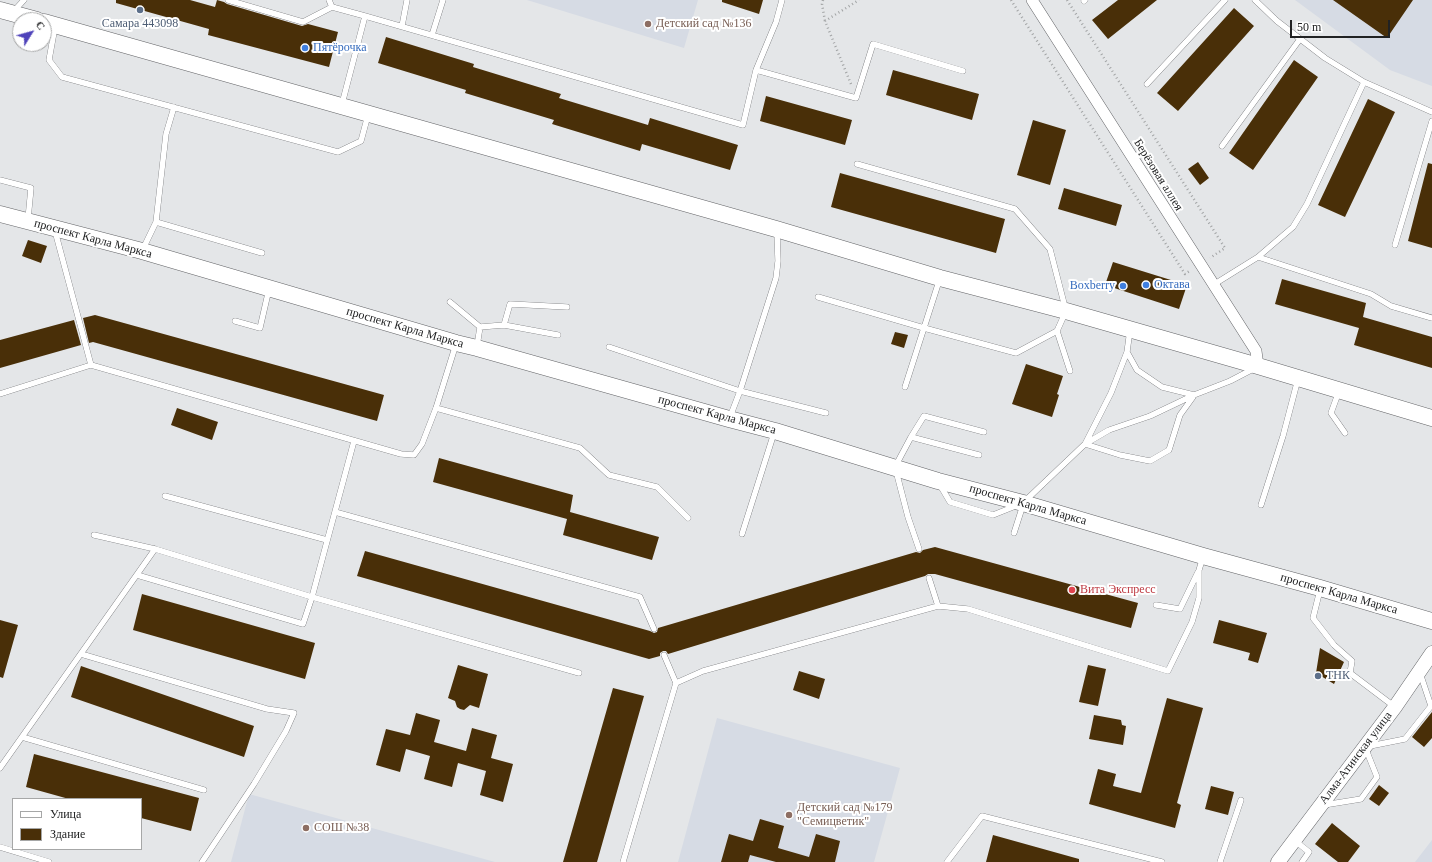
<!DOCTYPE html>
<meta charset="utf-8">
<style>
body{margin:0}
#map{position:relative;width:1432px;height:862px;overflow:hidden;background:#e4e6e8;font-family:"Times New Roman",serif}
canvas{display:block}
.legend{position:absolute;left:12px;top:798px;width:130px;height:52px;box-sizing:border-box;background:#fff;border:1px solid #a6a7a7;margin:0;padding:5px 7px;list-style:none;font-size:12px;color:#212223}
.legend li{display:flex;align-items:center;gap:8px;height:20px}
.legend b{width:20px;border:1px solid #a6a7a7}
.north{position:absolute;left:12px;top:12px;width:40px;height:40px;box-sizing:border-box;background:#fff;border:1px solid #a6a7a7;border-radius:50%;rotate:53deg;font-size:11px;font-weight:700;line-height:16px;text-align:center;color:#212223}
.north::after{content:'';display:block;margin:auto;width:14px;height:18px;background:#4f43ba;clip-path:polygon(50% 0,100% 100%,50% 72%,0 100%)}
.scale{position:absolute;left:1290px;top:20px;width:100px;height:18px;box-sizing:border-box;border:2px solid #212223;border-top:0;padding-left:5px;font-size:12px;line-height:14px;white-space:nowrap;color:#212223;-webkit-text-stroke:3px #fff;paint-order:stroke}
</style>
<div id="map">
<canvas width="1432" height="862"></canvas>
<ul class="legend">
<li><b style="height:5px;background:#fff"></b>Улица</li>
<li><b style="height:11px;background:#492f08"></b>Здание</li>
</ul>
<div class="north">С</div>
<div class="scale">50 m</div>
</div>
<script>
const c = document.querySelector('canvas').getContext('2d');
c.lineJoin = 'round';
function fillPath(path, color) { c.fillStyle = color; c.fill(path, 'evenodd'); }
const poly = rows => new Path2D(rows.map(r => 'M' + r).join(''));
function stroke(path, color, width, dash) { c.strokeStyle = color; c.lineWidth = width; c.lineCap = dash ? 'butt' : 'round'; c.setLineDash(dash || []); c.stroke(path); }
function write(font, color, halo, rows, align = 'center') {
  c.font = font + ' "Times New Roman",serif'; c.lineWidth = 4; c.setLineDash([]); c.textBaseline = 'middle'; c.strokeStyle = halo; c.fillStyle = color; for (const [text, x, y, turn = 0] of rows) {
    c.save(); c.translate(x, y); c.rotate((+turn || 0) * Math.PI / 180); c.textAlign = isNaN(turn) ? turn : align; if (halo) c.strokeText(text, 0, 0); c.fillText(text, 0, 0); c.restore();
  }
}
const built = poly([
 [527,0,698,0,684,48],
 [1295,0,1432,0,1432,86,1390,70],
 [717,718,900,768,874,862,678,862],
 [249,794,495,862,231,862],
 [1432,840,1432,862,1415,862]
]);
const building = poly([
 [116,0,190,0,215,7,217,0,224,2,227,4,302,26,308,24,338,32,329,67,208,35,209,29,116,3],
 [722,0,763,0,759,14,722,2],
 [1118,0,1157,0,1108,39,1092,20],
 [1333,0,1413,0,1387,38],
 [1234,8,1254,26,1178,111,1157,93],
 [386,37,474,64,473,67,561,94,559,98,648,125,650,118,738,145,730,170,642,144,640,151,552,124,554,120,465,93,466,90,378,63],
 [1294,60,1318,77,1253,170,1229,153],
 [893,70,979,94,972,120,886,95],
 [766,96,852,120,845,145,760,121],
 [1368,99,1395,112,1345,217,1318,205],
 [1033,120,1066,130,1050,185,1017,175],
 [1198,162,1209,178,1200,185,1188,169],
 [1428,163,1432,164,1432,248,1408,241],
 [840,173,1005,219,996,253,831,207],
 [1064,188,1122,205,1116,226,1058,209],
 [28,240,47,246,41,263,22,256],
 [1113,262,1187,285,1179,309,1105,285],
 [1282,279,1366,303,1363,317,1432,337,1432,368,1354,345,1359,328,1275,304],
 [95,315,384,395,377,421,93,342,89,343,83,318],
 [74,320,81,345,0,368,0,340],
 [895,332,908,335,904,348,891,344],
 [1026,364,1063,376,1057,394,1059,395,1052,417,1012,404],
 [177,408,218,422,212,440,171,425],
 [439,458,573,495,570,512,659,537,652,560,563,535,567,519,433,482],
 [935,547,1138,603,1131,628,935,574,928,574,925,576,668,654,666,651,663,651,660,653,660,656,649,659,357,576,365,551,650,631,654,633,657,632,658,628,916,552,920,553,923,550],
 [142,594,315,643,305,679,133,630],
 [0,620,18,625,3,678,0,677],
 [1219,620,1267,633,1258,663,1248,660,1250,653,1213,643],
 [1320,648,1344,662,1334,684,1316,673],
 [458,665,488,674,479,708,470,705,464,710,460,709,457,707,455,701,448,698],
 [1088,665,1106,669,1098,706,1079,702],
 [81,666,254,726,244,757,71,697],
 [799,671,825,679,819,699,793,690],
 [613,688,644,696,597,862,563,862],
 [1167,698,1203,708,1177,803,1181,805,1175,828,1089,804,1098,769,1116,774,1113,786,1141,793],
 [1432,712,1432,738,1424,747,1412,737],
 [416,713,440,720,434,742,466,751,472,728,497,735,491,758,513,764,503,802,480,795,486,771,458,763,452,787,424,779,430,756,406,749,400,772,376,765,386,729,410,735],
 [1094,715,1121,720,1122,725,1126,726,1123,745,1089,739],
 [34,754,199,798,191,831,141,818,141,799,69,799,26,787],
 [1379,785,1389,793,1379,806,1369,799],
 [1211,786,1234,792,1228,815,1205,809],
 [760,819,784,826,778,848,809,857,816,834,840,841,835,862,776,862,750,855,748,862,721,862,729,834,753,841],
 [1332,823,1360,846,1348,862,1338,862,1315,844],
 [993,835,1079,859,1079,862,986,862]
]);
const path = poly([
 [823,0,822,4,825,21],
 [1011,0,1185,274,1191,270],
 [1067,0,1225,248,1210,258],
 [851,84,825,21,859,0]
]);
const service = poly([
 [228,0,303,22,332,7,365,16,743,125,756,70,856,98,873,44,963,71],
 [329,0,332,7],
 [1255,0,1277,21,1325,58,1364,82,1432,112],
 [1084,1,1085,0],
 [13,12,24,0],
 [402,26,407,0],
 [55,27,49,60,62,77,338,152,361,141,368,115],
 [432,35,443,0],
 [756,70,776,22,782,0],
 [1147,84,1225,0],
 [342,104,365,16],
 [1222,146,1300,39],
 [0,180,31,188,28,219],
 [156,222,166,134,174,107],
 [55,231,91,365],
 [1395,245,1432,121],
 [143,249,156,222,262,253],
 [1258,257,1371,294,1391,306,1432,318],
 [1213,285,1258,257,1293,227,1307,204,1364,82],
 [818,297,924,328,1016,353,1057,331,1066,311,1050,249,1015,209,857,164],
 [450,302,480,327],
 [235,321,260,328,269,289],
 [504,325,510,304,567,307],
 [1130,330,1127,352,1111,393,1085,444,1120,455,1150,461,1169,450,1180,415,1193,397],
 [1057,331,1070,371],
 [477,346,480,327,504,325,558,335],
 [609,347,740,391,826,413],
 [1127,352,1137,370,1162,387,1194,395],
 [905,387,940,278],
 [1339,391,1331,413,1345,433],
 [0,394,91,365,401,454,414,455,422,444,436,408,456,344],
 [436,408,580,448,609,475,657,487,688,518],
 [730,417,740,391,776,278,778,261,777,232],
 [911,437,924,416,984,432],
 [940,485,950,502,993,515,1018,505],
 [165,496,327,540],
 [1025,501,1085,444,1109,430,1150,416,1194,395,1230,381,1255,368],
 [1261,505,1283,436,1298,379],
 [335,512,640,597,654,629],
 [1014,533,1023,505],
 [742,534,774,433],
 [94,535,155,549,312,597,579,673],
 [919,549,908,517,895,467,911,437,979,455],
 [137,575,303,624,312,597,354,441],
 [929,578,938,606],
 [1320,590,1313,618,1334,645,1352,661,1350,673,1395,707],
 [1156,605,1180,609,1198,572],
 [81,654,267,709,294,713,286,731,254,784,202,862],
 [664,655,676,683],
 [22,737,204,790],
 [0,768,155,549],
 [1324,805,1361,799,1377,777,1365,747,1405,739,1431,706,1420,673],
 [1294,840,1309,852,1302,862],
 [0,847,49,862],
 [623,862,676,683,703,671,938,606,968,609,1168,671,1192,622,1199,598,1199,570,1203,557],
 [947,862,982,816,1162,862],
 [1220,862,1241,800]
]);
const minor = poly([
 [1032,0,1256,351,1258,366]
]);
const tertiary = poly([
 [1278,862,1395,707,1432,653]
]);
const secondary = poly([
 [0,10,37,20],
 [44,22,776,229,940,278,1066,311,1258,366,1432,418],
 [0,214,142,251,456,343,477,348,729,419,775,431,938,481,1023,503,1203,556,1320,588,1432,621]
]);
const markers = [
 [140,10,4,"#5c6f8a"],
 [648,24,4,"#8d6e63"],
 [305,48,4,"#3f7fe0"],
 [1146,285,4,"#3f7fe0"],
 [1123,286,4,"#3f7fe0"],
 [1072,590,4,"#e0444e"],
 [1318,676,4,"#5c6f8a"],
 [789,815,4,"#8d6e63"],
 [306,828,4,"#8d6e63"]
];
const serviceNames = [
 ["Самара 443098",140,24],
 ["ТНК",1326,676,"left"]
];
const educationNames = [
 ["Детский сад №136",656,24],
 ["Детский сад №179",797,808],
 ["\"Семицветик\"",797,822],
 ["СОШ №38",314,828]
];
const shopNames = [
 ["Пятёрочка",313,48],
 ["Октава",1154,285],
 ["Boxberry",1115,286,"right"]
];
const streetNames = [
 ["Берёзовая аллея",1158,175,58],
 ["проспект Карла Маркса",93,239,15],
 ["проспект Карла Маркса",405,328,16],
 ["проспект Карла Маркса",717,415,15],
 ["проспект Карла Маркса",1028,505,16],
 ["проспект Карла Маркса",1339,594,16],
 ["Алма-Атинская улица",1356,758,-53]
];
const healthNames = [
 ["Вита Экспресс",1080,590]
];
fillPath(built, '#d6dbe4');
fillPath(building, '#492f08');
stroke(service, '#636467', 6);
stroke(minor, '#636467', 12);
stroke(tertiary, '#636467', 15);
stroke(secondary, '#636467', 17);
stroke(path, '#a2a4a5', 2.5, [1, 3]);
stroke(service, '#fff', 5.5);
stroke(minor, '#fff', 11);
stroke(tertiary, '#fff', 14);
stroke(secondary, '#fff', 16);
for (const [x, y, r, color] of markers) { const dot = new Path2D(); dot.arc(x, y, r, 0, 2 * Math.PI); c.fillStyle = color; c.fill(dot); stroke(dot, '#fff', 1.5); }
write('12px', '#4e5e75', '#fff', serviceNames);
write('12px', '#785e54', '#fff', educationNames, 'left');
write('12px', '#366cbe', '#fff', shopNames, 'left');
write('12px', '#212223', '#fff', streetNames);
write('12px', '#be3a42', '#fff', healthNames, 'left');
</script>
